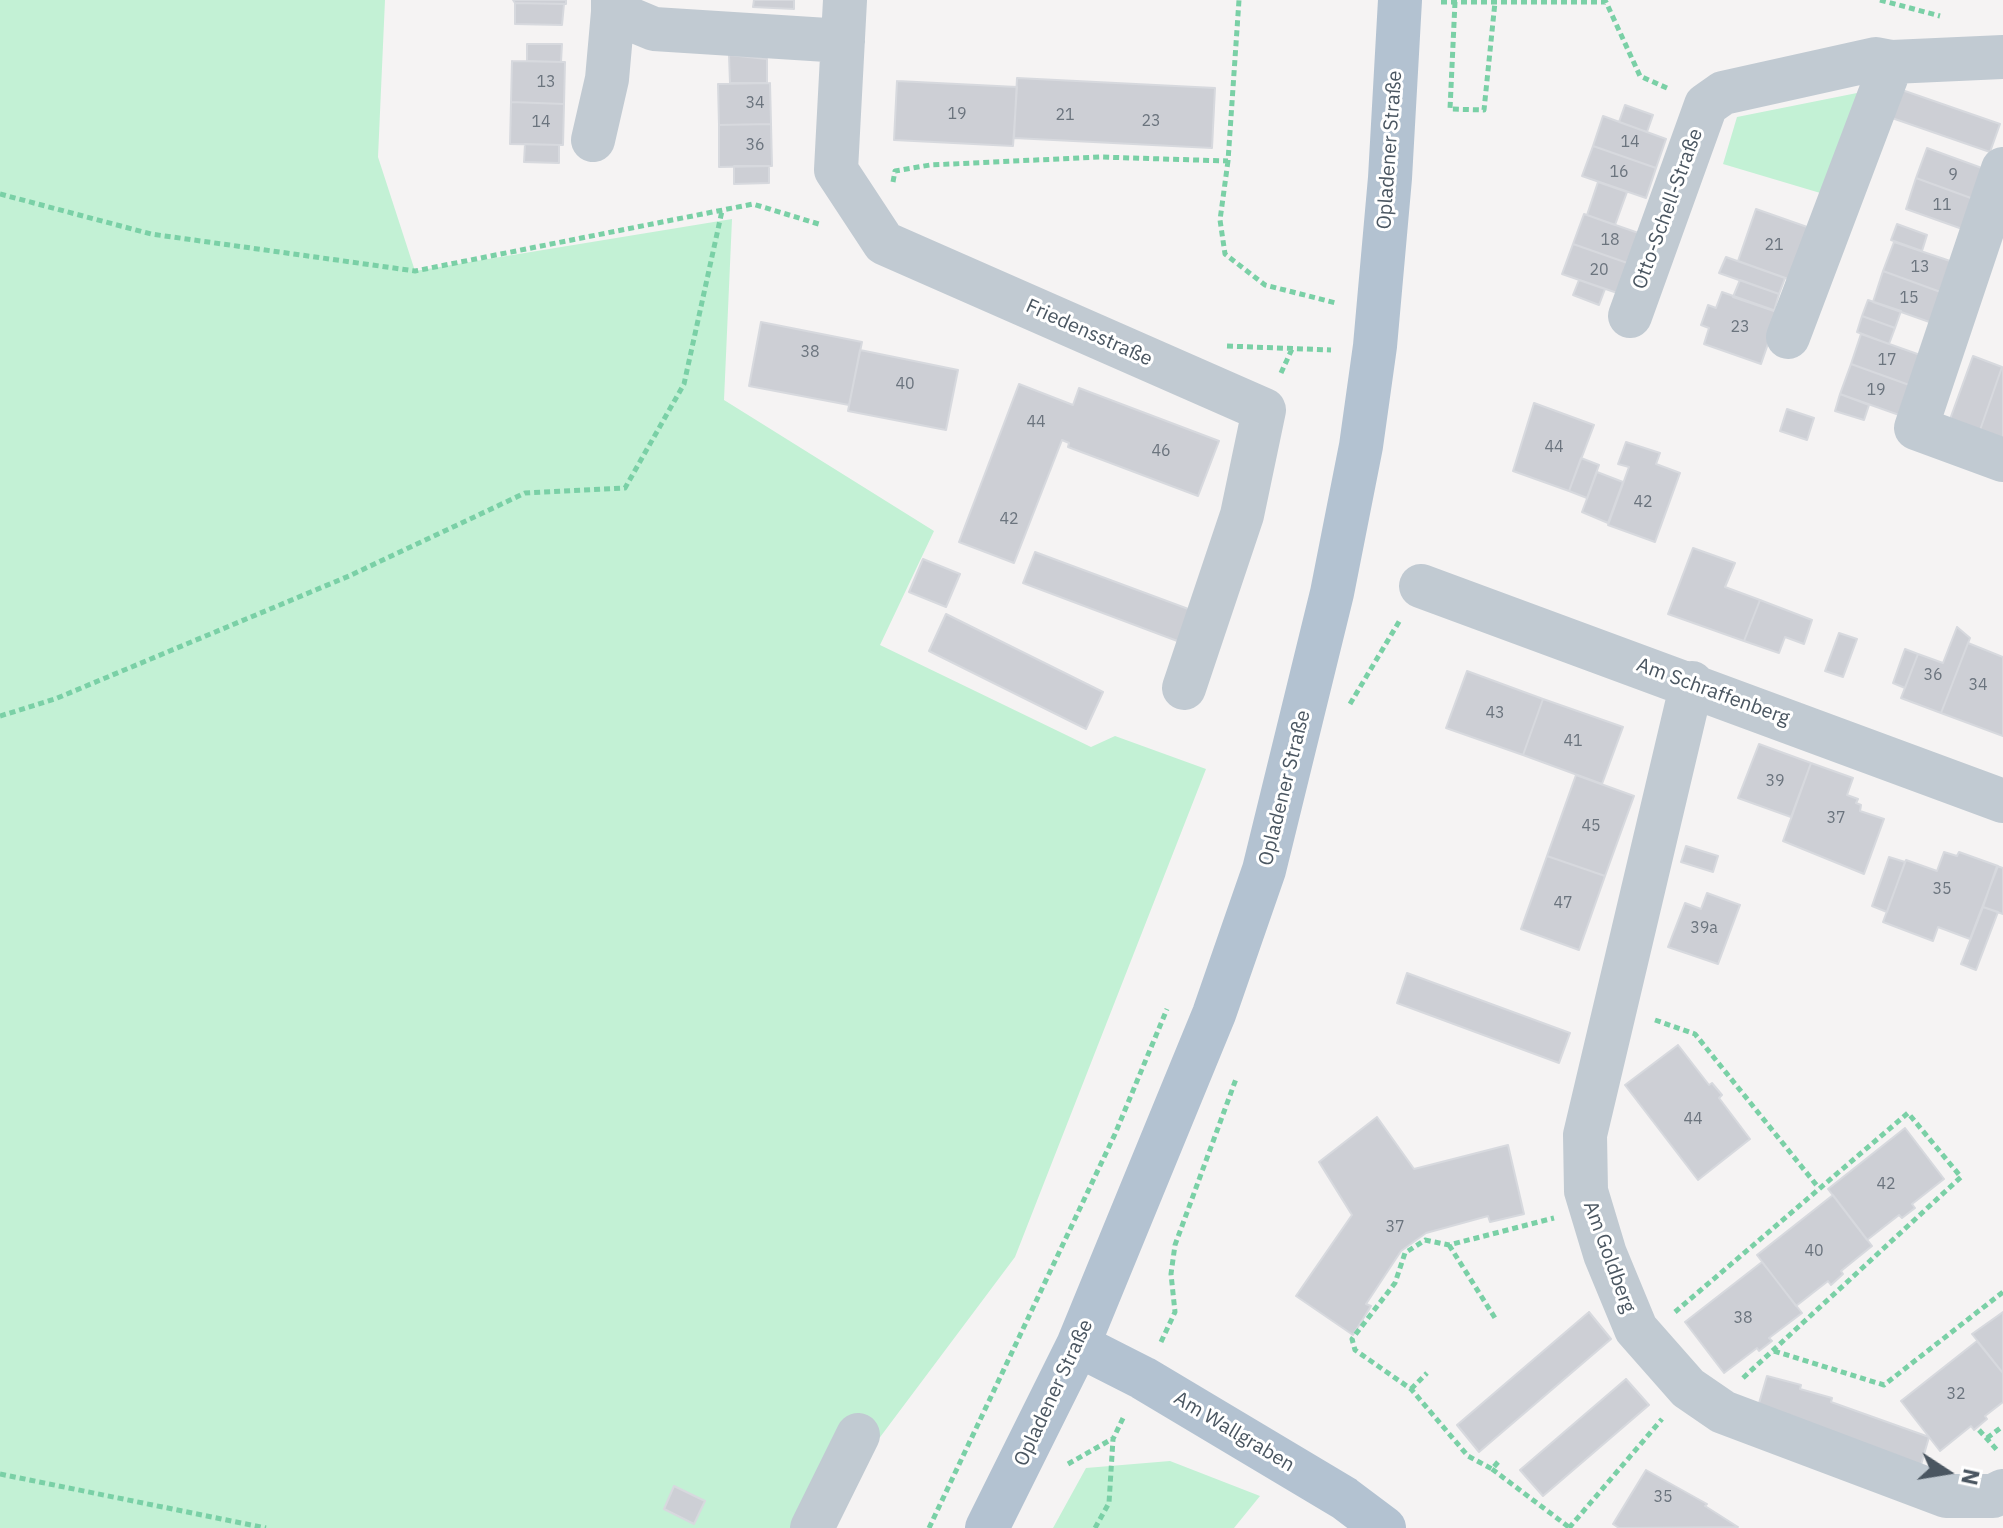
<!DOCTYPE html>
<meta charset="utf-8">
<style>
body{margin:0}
#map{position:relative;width:2003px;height:1528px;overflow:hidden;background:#f5f3f3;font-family:"IBM Plex Sans",sans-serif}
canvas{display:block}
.north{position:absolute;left:1907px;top:1432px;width:80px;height:80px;-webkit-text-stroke:6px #fff;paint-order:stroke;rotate:102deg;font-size:22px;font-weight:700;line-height:32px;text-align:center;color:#4a5661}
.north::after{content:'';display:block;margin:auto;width:28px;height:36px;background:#4a5661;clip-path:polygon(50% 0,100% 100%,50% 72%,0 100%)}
</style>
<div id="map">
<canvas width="2003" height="1528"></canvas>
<div class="north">N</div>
</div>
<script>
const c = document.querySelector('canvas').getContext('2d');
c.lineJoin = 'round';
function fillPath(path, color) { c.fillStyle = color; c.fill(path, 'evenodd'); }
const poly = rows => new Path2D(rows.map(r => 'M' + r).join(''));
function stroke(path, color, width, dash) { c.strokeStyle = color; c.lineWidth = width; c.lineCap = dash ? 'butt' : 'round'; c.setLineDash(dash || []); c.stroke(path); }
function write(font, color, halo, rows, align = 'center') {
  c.font = font + ' "IBM Plex Sans",sans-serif'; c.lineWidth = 6; c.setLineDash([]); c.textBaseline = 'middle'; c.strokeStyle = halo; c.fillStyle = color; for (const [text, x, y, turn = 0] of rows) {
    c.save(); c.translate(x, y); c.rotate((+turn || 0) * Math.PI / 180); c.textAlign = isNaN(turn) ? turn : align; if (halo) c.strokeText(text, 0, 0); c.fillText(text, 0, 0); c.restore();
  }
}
const green = poly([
 [0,0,385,0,378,157,415,271,732,219,724,400,934,531,880,645,1091,747,1115,736,1206,769,1015,1257,812,1528,0,1528],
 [1862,92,1827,195,1723,164,1737,117],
 [1170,1461,1260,1496,1234,1528,1053,1528,1086,1468]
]);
const building = poly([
 [513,0,566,0,566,4,515,3,513,0],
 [754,0,794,0,794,9,753,7,754,0],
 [515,3,564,4,562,25,515,24,515,3],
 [527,44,562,44,561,62,527,61,527,44],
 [729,55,767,59,767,83,730,83,729,55],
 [512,61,565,62,564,104,511,102,512,61],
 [1017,78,1215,88,1212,148,1014,138,1017,78],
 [897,81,1017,87,1013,146,894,140,897,81],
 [770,83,771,124,719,125,718,84,770,83],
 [1902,90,2000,124,1990,152,1892,118,1902,90],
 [511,102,564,104,563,145,510,144,511,102],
 [1625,105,1653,115,1647,132,1619,122,1625,105],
 [1603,116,1666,139,1656,168,1593,146,1603,116],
 [771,124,772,166,719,167,719,125,771,124],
 [525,144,559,145,559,163,524,162,525,144],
 [1593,146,1656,168,1646,198,1582,176,1593,146],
 [1927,148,1990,171,1979,201,1916,178,1927,148],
 [734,166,769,166,769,183,734,184,734,166],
 [1916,178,1979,201,1968,231,1906,209,1916,178],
 [1598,182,1627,192,1615,225,1587,215,1598,182],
 [1756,209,1810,228,1791,280,1738,261,1756,209],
 [1584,214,1647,236,1636,266,1573,244,1584,214],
 [1897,224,1927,235,1922,251,1891,240,1897,224],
 [1894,242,1956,263,1946,294,1883,271,1894,242],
 [1573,244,1636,266,1626,296,1562,274,1573,244],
 [1726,257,1785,278,1779,294,1719,273,1726,257],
 [1883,271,1946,294,1935,324,1873,302,1883,271],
 [1579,280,1605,289,1599,305,1573,295,1579,280],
 [1740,280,1779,294,1774,311,1733,297,1740,280],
 [1722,292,1779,312,1761,364,1704,344,1709,328,1701,325,1708,305,1716,308,1722,292],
 [1868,300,1901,311,1895,328,1862,316,1868,300],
 [1862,316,1895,328,1889,344,1857,332,1862,316],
 [761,322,862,342,849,405,749,386,761,322],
 [1861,334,1923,356,1912,386,1851,364,1861,334],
 [860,350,958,370,946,430,848,411,860,350],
 [1973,356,2002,367,1979,433,1949,422,1973,356],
 [1851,364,1912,386,1902,416,1840,394,1851,364],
 [2002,367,2003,368,2003,441,1979,433,2002,367],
 [1019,384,1073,405,1079,388,1219,441,1198,496,1068,447,1069,443,1062,440,1014,563,959,542,1019,384],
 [1840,394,1869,405,1864,420,1835,411,1840,394],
 [1534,403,1594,425,1569,491,1513,471,1534,403],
 [1787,409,1814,418,1807,440,1780,431,1787,409],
 [1626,442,1660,453,1656,464,1680,473,1655,542,1608,525,1629,467,1618,464,1626,442],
 [1581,458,1599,465,1587,498,1569,491,1581,458],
 [1597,472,1623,482,1608,523,1582,512,1597,472],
 [1693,548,1735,563,1725,587,1760,600,1744,641,1668,614,1693,548],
 [1035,552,1191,610,1180,642,1023,583,1035,552],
 [923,559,960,574,946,607,909,592,923,559],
 [1760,600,1812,620,1804,644,1785,637,1779,653,1744,641,1760,600],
 [946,614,1103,692,1086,729,929,651,946,614],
 [1957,627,1970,638,1941,713,1901,698,1918,654,1943,663,1957,627],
 [1839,633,1857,639,1843,677,1825,671,1839,633],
 [1968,643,2003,657,2003,736,1941,713,1968,643],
 [1905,649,1918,654,1905,688,1893,683,1905,649],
 [1467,671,1543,699,1523,755,1446,728,1467,671],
 [1543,699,1623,727,1602,784,1523,755,1543,699],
 [1759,744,1811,763,1791,817,1738,798,1759,744],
 [1811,763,1853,778,1847,795,1858,799,1856,803,1861,805,1860,811,1884,819,1864,874,1783,841,1811,763],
 [1576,775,1634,796,1605,876,1547,856,1576,775],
 [1686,846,1718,856,1713,872,1681,862,1686,846],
 [1944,852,1957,856,1959,852,1998,866,1970,939,1938,927,1933,941,1883,922,1906,860,1937,871,1944,852],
 [1547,856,1605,876,1579,950,1521,929,1547,856],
 [1889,857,1905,862,1887,912,1872,906,1889,857],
 [1997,866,2003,868,2003,914,1983,907,1997,866],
 [1707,893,1740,905,1718,964,1668,947,1685,903,1701,909,1707,893],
 [1983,907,1998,912,1976,970,1961,964,1983,907],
 [1407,973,1570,1033,1559,1063,1397,1003,1407,973],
 [1678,1045,1709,1085,1712,1083,1722,1095,1719,1098,1750,1139,1698,1180,1625,1085,1678,1045],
 [1377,1117,1414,1169,1508,1145,1524,1214,1490,1222,1488,1216,1426,1233,1401,1251,1366,1304,1371,1306,1353,1335,1296,1296,1352,1215,1319,1162,1377,1117],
 [1905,1128,1944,1179,1912,1204,1915,1208,1902,1218,1899,1215,1867,1240,1828,1189,1905,1128],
 [1833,1195,1872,1246,1841,1271,1843,1274,1831,1285,1828,1281,1796,1306,1757,1255,1833,1195],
 [1762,1262,1802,1313,1769,1338,1772,1341,1759,1351,1757,1348,1724,1373,1685,1322,1762,1262],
 [1589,1312,1611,1339,1479,1452,1457,1425,1589,1312],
 [2003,1312,2003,1373,1972,1334,2003,1312],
 [1977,1341,2003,1373,2003,1402,1985,1416,1987,1419,1974,1430,1971,1426,1940,1451,1901,1401,1977,1341],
 [1767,1376,1801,1385,1800,1389,1832,1398,1831,1402,1929,1437,1919,1472,1757,1410,1767,1376],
 [1626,1379,1649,1405,1543,1496,1520,1470,1626,1379],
 [1646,1470,1707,1504,1705,1506,1738,1527,1619,1528,1613,1524,1646,1470],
 [674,1486,705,1501,694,1524,664,1509,674,1486]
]);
const path = poly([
 [1880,0,1940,16],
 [1441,2,1606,2,1640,76,1669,89],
 [1455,2,1450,109,1484,110,1495,2],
 [1228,161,1220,220,1225,254,1265,285,1336,303],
 [893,182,895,171,930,165,1100,157,1228,161,1239,0],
 [0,194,151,234,415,271,753,204,822,225],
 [1227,346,1331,350],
 [1281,373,1292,349],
 [1350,704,1400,620],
 [0,716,55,699,349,576,525,493,625,488,684,384,722,211],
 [1655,1020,1695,1034,1818,1187],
 [1449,1245,1495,1318],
 [1675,1312,1908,1113,1961,1177,1743,1378],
 [1161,1342,1175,1312,1171,1274,1175,1245,1236,1079],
 [1774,1351,1884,1385,2003,1292],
 [1411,1389,1427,1373],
 [1979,1430,1997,1450],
 [1987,1438,2003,1426],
 [1498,1462,1492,1469,1468,1456,1411,1389,1355,1350,1352,1339,1395,1283,1405,1253,1425,1240,1449,1245,1554,1218],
 [1068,1464,1112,1439],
 [1492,1469,1570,1528],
 [0,1474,266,1528],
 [929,1528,1115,1134,1167,1009],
 [1095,1528,1109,1503,1113,1439,1124,1416],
 [1569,1528,1662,1419]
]);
const minor = poly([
 [613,0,613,12,654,29,843,41],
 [845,0,836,170,884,243,1264,410,1242,515,1184,688],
 [593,140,607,79,613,12],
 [2003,169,1916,428,2003,460],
 [1630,316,1706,105,1723,93,1876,59,1892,62,2003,57],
 [1788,337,1892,62],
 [1421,586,2003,801],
 [1692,683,1585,1135,1586,1191,1605,1254,1636,1329,1688,1388,1723,1412,1946,1496,1993,1496,2003,1491],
 [812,1528,858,1435]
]);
const major = poly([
 [1078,1345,1143,1378,1344,1498,1384,1528],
 [987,1528,1078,1345,1214,1014,1264,870,1332,593,1361,446,1375,346,1390,178,1400,0]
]);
const numberNames = [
 ["13",546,82],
 ["34",755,103],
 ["19",957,114],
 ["21",1065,115],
 ["23",1151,121],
 ["14",541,122],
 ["14",1630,142],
 ["36",755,145],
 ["16",1619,172],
 ["9",1953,175],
 ["11",1942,205],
 ["18",1610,240],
 ["21",1774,245],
 ["13",1920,267],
 ["20",1599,270],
 ["15",1909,298],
 ["23",1740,327],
 ["38",810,352],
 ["17",1887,360],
 ["40",905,384],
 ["19",1876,390],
 ["44",1036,422],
 ["44",1554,447],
 ["46",1161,451],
 ["42",1643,502],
 ["42",1009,519],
 ["36",1933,675],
 ["34",1978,685],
 ["43",1495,713],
 ["41",1573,741],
 ["39",1775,781],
 ["37",1836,818],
 ["45",1591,826],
 ["35",1942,889],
 ["47",1563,903],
 ["39a",1704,928],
 ["44",1693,1119],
 ["42",1886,1184],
 ["37",1395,1227],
 ["40",1814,1251],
 ["38",1743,1318],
 ["32",1956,1394],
 ["35",1663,1497]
];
const streetNames = [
 ["Opladener Straße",1390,150,-86],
 ["Otto-Schell-Straße",1668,209,-70],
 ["Friedensstraße",1089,333,24],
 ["Am Schraffenberg",1713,692,20],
 ["Opladener Straße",1285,788,-76],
 ["Am Goldberg",1609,1257,70],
 ["Opladener Straße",1054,1393,-65],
 ["Am Wallgraben",1234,1432,31]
];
fillPath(green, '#c3f1d5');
fillPath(building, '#cdcfd5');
stroke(building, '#d7d9de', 2);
stroke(path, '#7ad0a6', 5, [6, 4]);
stroke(minor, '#c1cad2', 44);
stroke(major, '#b3c2d1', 44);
write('16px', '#6b747e', null, numberNames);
write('20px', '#4a5661', '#fff', streetNames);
</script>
